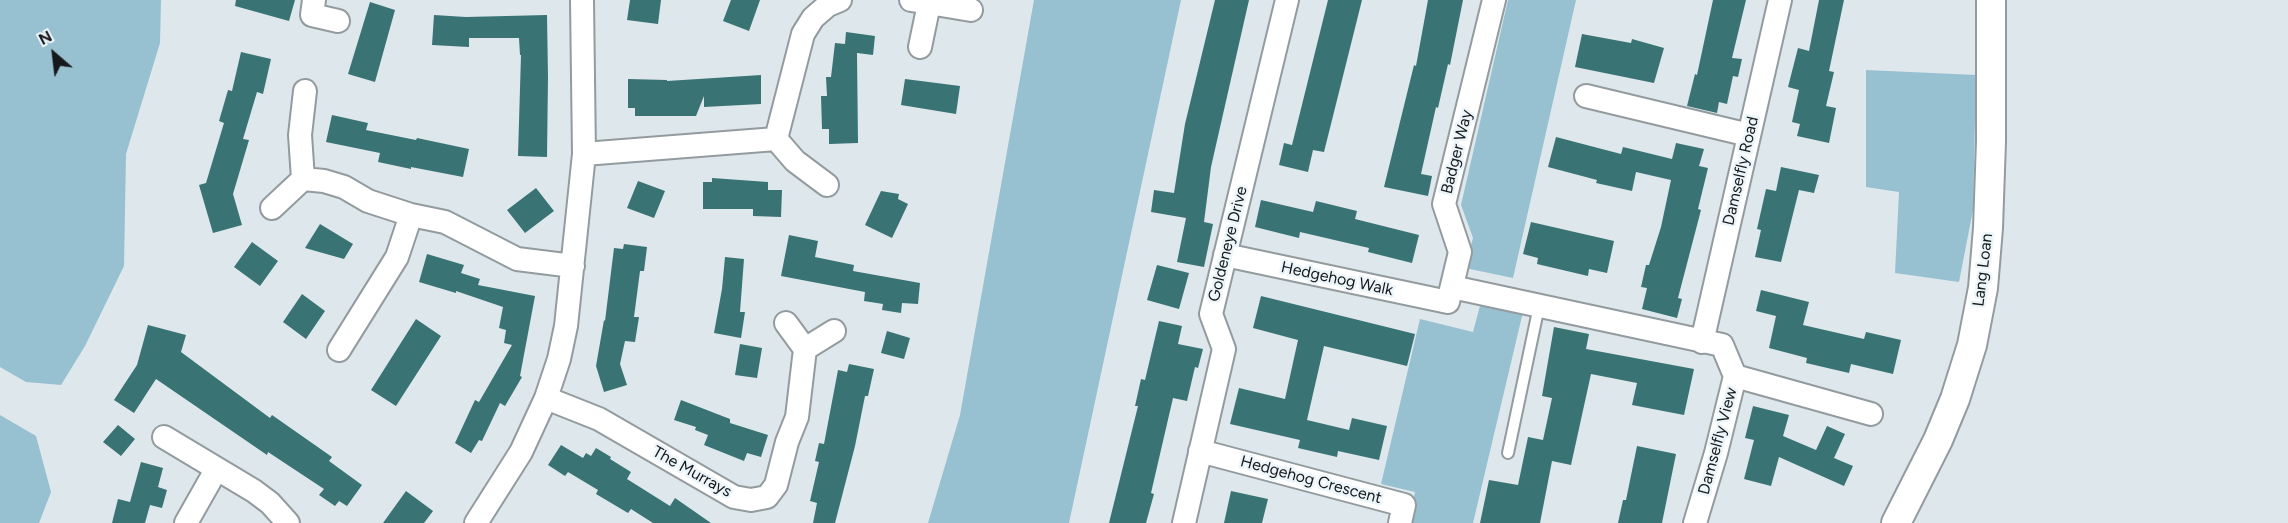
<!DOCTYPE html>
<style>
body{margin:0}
#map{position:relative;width:2288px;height:523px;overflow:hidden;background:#dee8ec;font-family:Figtree,sans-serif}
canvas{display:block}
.north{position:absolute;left:24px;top:24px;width:60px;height:60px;-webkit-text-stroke:4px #ecf5f9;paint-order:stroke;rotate:332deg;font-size:16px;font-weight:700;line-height:24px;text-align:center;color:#16191b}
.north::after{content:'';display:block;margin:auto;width:21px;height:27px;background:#16191b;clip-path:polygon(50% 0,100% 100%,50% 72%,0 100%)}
</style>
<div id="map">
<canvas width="2288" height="523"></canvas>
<div class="north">N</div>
</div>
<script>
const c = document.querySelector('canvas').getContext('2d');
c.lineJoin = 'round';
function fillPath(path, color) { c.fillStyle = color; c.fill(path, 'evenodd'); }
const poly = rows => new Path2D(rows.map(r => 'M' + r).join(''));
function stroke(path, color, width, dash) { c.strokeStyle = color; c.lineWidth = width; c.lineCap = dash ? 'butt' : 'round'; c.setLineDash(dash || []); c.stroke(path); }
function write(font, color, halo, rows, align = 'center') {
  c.font = font + ' Figtree,sans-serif'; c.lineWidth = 5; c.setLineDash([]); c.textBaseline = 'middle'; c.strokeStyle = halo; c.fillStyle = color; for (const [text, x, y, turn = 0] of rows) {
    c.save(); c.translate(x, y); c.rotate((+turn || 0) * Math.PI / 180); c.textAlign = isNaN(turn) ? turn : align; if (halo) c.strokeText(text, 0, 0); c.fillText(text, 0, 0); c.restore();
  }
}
const green = poly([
 [0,0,161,0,160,43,126,154,124,266,85,346,61,385,26,382,0,367],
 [1034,0,1181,0,1069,523,928,523,960,415],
 [1508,0,1576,0,1513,278,1465,268,1473,238,1461,205],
 [1866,70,1976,75,1973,210,1959,282,1895,273,1899,192,1866,187],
 [1481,302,1523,312,1473,523,1408,523,1415,492,1381,484,1420,319,1473,332],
 [0,415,36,436,51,492,39,523,0,523]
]);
const building = poly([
 [236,0,295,0,289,21,235,6],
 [630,0,661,0,658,24,627,20],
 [731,0,760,0,749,31,723,21],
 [1215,0,1249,0,1211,167,1204,222,1213,224,1204,267,1177,262,1186,218,1151,212,1154,190,1174,193,1185,124],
 [1328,0,1362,0,1324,152,1313,150,1308,172,1279,165,1284,143,1292,145],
 [1428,0,1463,0,1450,65,1448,64,1438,108,1436,107,1421,174,1432,176,1428,196,1384,187,1414,65,1416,66],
 [1713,0,1746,0,1732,58,1742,59,1738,77,1733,76,1727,104,1719,102,1717,113,1687,106,1695,74,1697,75],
 [1819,0,1844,0,1829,71,1834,72,1826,106,1836,108,1829,143,1797,136,1800,124,1792,122,1799,90,1788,87,1798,48,1809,51],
 [370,2,395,10,375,82,348,74],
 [434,15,466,17,547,15,548,77,547,157,518,156,521,55,520,55,519,38,469,38,469,47,432,45],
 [846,32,875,36,873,55,857,53,858,143,829,144,829,129,822,129,821,96,827,96,826,77,831,77,835,43,845,44],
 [1582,34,1631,43,1632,39,1664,48,1654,83,1575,67],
 [241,52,271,59,263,94,257,92,243,139,249,140,233,194,242,225,213,233,199,185,206,183,224,123,219,121,228,90,232,91],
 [761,75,761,104,704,107,704,96,696,116,635,116,635,108,628,108,628,79,667,80,667,81],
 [905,79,960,86,956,114,901,105],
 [332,115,368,123,366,130,416,140,417,138,469,149,463,177,411,167,411,169,378,162,380,153,326,142],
 [1556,137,1621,154,1623,147,1672,159,1676,143,1704,149,1699,166,1708,168,1698,209,1701,210,1678,298,1682,299,1677,318,1642,309,1647,288,1641,287,1646,265,1649,265,1661,227,1671,180,1636,172,1632,191,1596,183,1597,180,1548,167],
 [1781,167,1819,175,1814,193,1799,190,1781,262,1755,257,1761,230,1757,229,1766,189,1776,191],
 [712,178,768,182,768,190,782,190,781,217,753,216,753,209,703,209,703,182,712,182],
 [638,181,665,191,654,218,627,208],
 [536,188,554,211,525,233,507,210],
 [881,191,899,194,898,199,908,204,892,238,865,225],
 [1261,200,1313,212,1316,201,1357,211,1355,219,1419,235,1412,263,1368,252,1369,248,1300,232,1299,238,1255,227],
 [1531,222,1614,241,1607,273,1589,269,1588,276,1537,264,1538,258,1523,254],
 [320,224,353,244,344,259,305,248],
 [789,235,818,241,815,257,854,265,853,271,920,283,918,304,902,303,901,313,882,310,883,304,864,301,865,292,781,276],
 [252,242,278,261,260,286,234,267],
 [624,244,647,247,644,271,640,271,634,317,639,317,635,342,625,341,620,364,627,385,604,392,596,366,604,320,605,321,614,248,623,249],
 [427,254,464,265,461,273,480,279,478,285,535,296,520,376,522,377,505,406,500,403,482,441,479,440,471,453,455,443,475,400,479,402,512,345,504,343,506,330,499,328,503,307,456,291,456,293,419,282],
 [725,257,744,259,740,312,745,312,741,338,714,333,722,289],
 [1157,265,1189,273,1179,309,1147,300],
 [1761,290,1809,302,1803,325,1864,339,1866,332,1901,340,1893,374,1851,364,1849,373,1806,363,1807,358,1769,348,1776,316,1756,311],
 [302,294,325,311,306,339,283,322],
 [1261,296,1415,334,1407,366,1324,346,1307,420,1349,430,1352,418,1387,426,1379,460,1338,451,1337,457,1298,448,1300,440,1230,424,1239,388,1285,399,1298,340,1253,328],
 [416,319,441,336,396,406,371,390],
 [1159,321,1182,326,1178,344,1203,349,1198,368,1195,367,1187,401,1173,398,1151,493,1154,494,1146,523,1109,523,1138,406,1135,406,1141,379,1145,380],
 [148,325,186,335,181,352,270,418,272,415,332,457,329,461,362,485,347,506,339,501,335,506,319,495,324,489,268,452,267,455,156,379,134,413,114,400,137,365],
 [1554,327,1589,334,1586,349,1694,369,1684,415,1632,405,1637,383,1591,374,1571,465,1552,461,1540,523,1480,523,1489,480,1518,485,1528,437,1543,440,1552,398,1542,396],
 [887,331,910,338,904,359,881,353],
 [740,344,762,348,757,378,735,375],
 [849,364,874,369,868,396,865,396,855,446,835,523,813,523,817,503,810,501,819,462,815,461,819,443,824,444,838,370,847,372],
 [681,400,730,419,730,423,768,435,761,457,747,453,744,461,704,445,708,435,695,430,696,427,674,420],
 [1753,406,1789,415,1783,436,1816,450,1827,426,1845,434,1834,458,1853,466,1844,486,1779,457,1771,486,1744,479,1754,440,1745,438],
 [118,425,135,439,121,456,103,442],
 [561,445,583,458,586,453,591,456,596,448,611,457,610,459,631,472,627,479,670,506,675,498,711,523,653,523,631,509,628,513,596,494,598,490,568,472,565,476,548,465],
 [1637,446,1676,454,1662,523,1618,523,1623,500,1626,500],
 [141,462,163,468,158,487,167,490,162,508,150,505,145,523,112,523,118,499,130,502],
 [406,491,433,511,424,523,383,523],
 [1231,491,1268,499,1262,523,1224,523]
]);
const service = poly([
 [1508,453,1539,306]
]);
const minor = poly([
 [314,0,312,15,338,21],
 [911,0,971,10],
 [920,47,929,4],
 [305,91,300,135,303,179,324,181,344,187,368,201,411,215,445,222,517,259,573,266],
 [1586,96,1749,135],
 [584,154,776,139],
 [827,185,795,161,776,139,803,34,813,18,828,5,840,0],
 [272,208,303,179],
 [1225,255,1448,302,1460,252,1444,204,1494,0],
 [1452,287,1722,345,1735,376,1716,453,1695,523],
 [1702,342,1780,0],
 [805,349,834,331],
 [339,350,397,257,411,215],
 [1735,376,1871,414],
 [546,398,599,419,734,497,751,500,767,497,776,485,787,442,797,417,805,349,786,323],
 [164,437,254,491,270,503,288,523],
 [1200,451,1404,505,1400,523],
 [186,523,216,470],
 [476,523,521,452,546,398,559,359,566,326,584,154,582,0],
 [1184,523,1224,349,1211,314,1287,0]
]);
const tertiary = poly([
 [1896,523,1938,440,1955,399,1972,345,1983,288,1988,228,1991,141,1991,0]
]);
const streetNames = [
 ["Badger Way",1457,152,-76],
 ["Damselfly Road",1741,171,-77],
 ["Goldeneye Drive",1228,244,-76],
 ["Lang Loan",1983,270,-83],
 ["Hedgehog Walk",1337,279,12],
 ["Damselfly View",1718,441,-75],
 ["The Murrays",692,472,29],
 ["Hedgehog Crescent",1311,480,15]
];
fillPath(green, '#97c0d1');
fillPath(building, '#397374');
stroke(service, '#939b9f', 14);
stroke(minor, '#939b9f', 26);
stroke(tertiary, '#939b9f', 32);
stroke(service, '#fff', 10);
stroke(minor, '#fff', 22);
stroke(tertiary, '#fff', 28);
write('16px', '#16191b', '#ecf5f9', streetNames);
</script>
